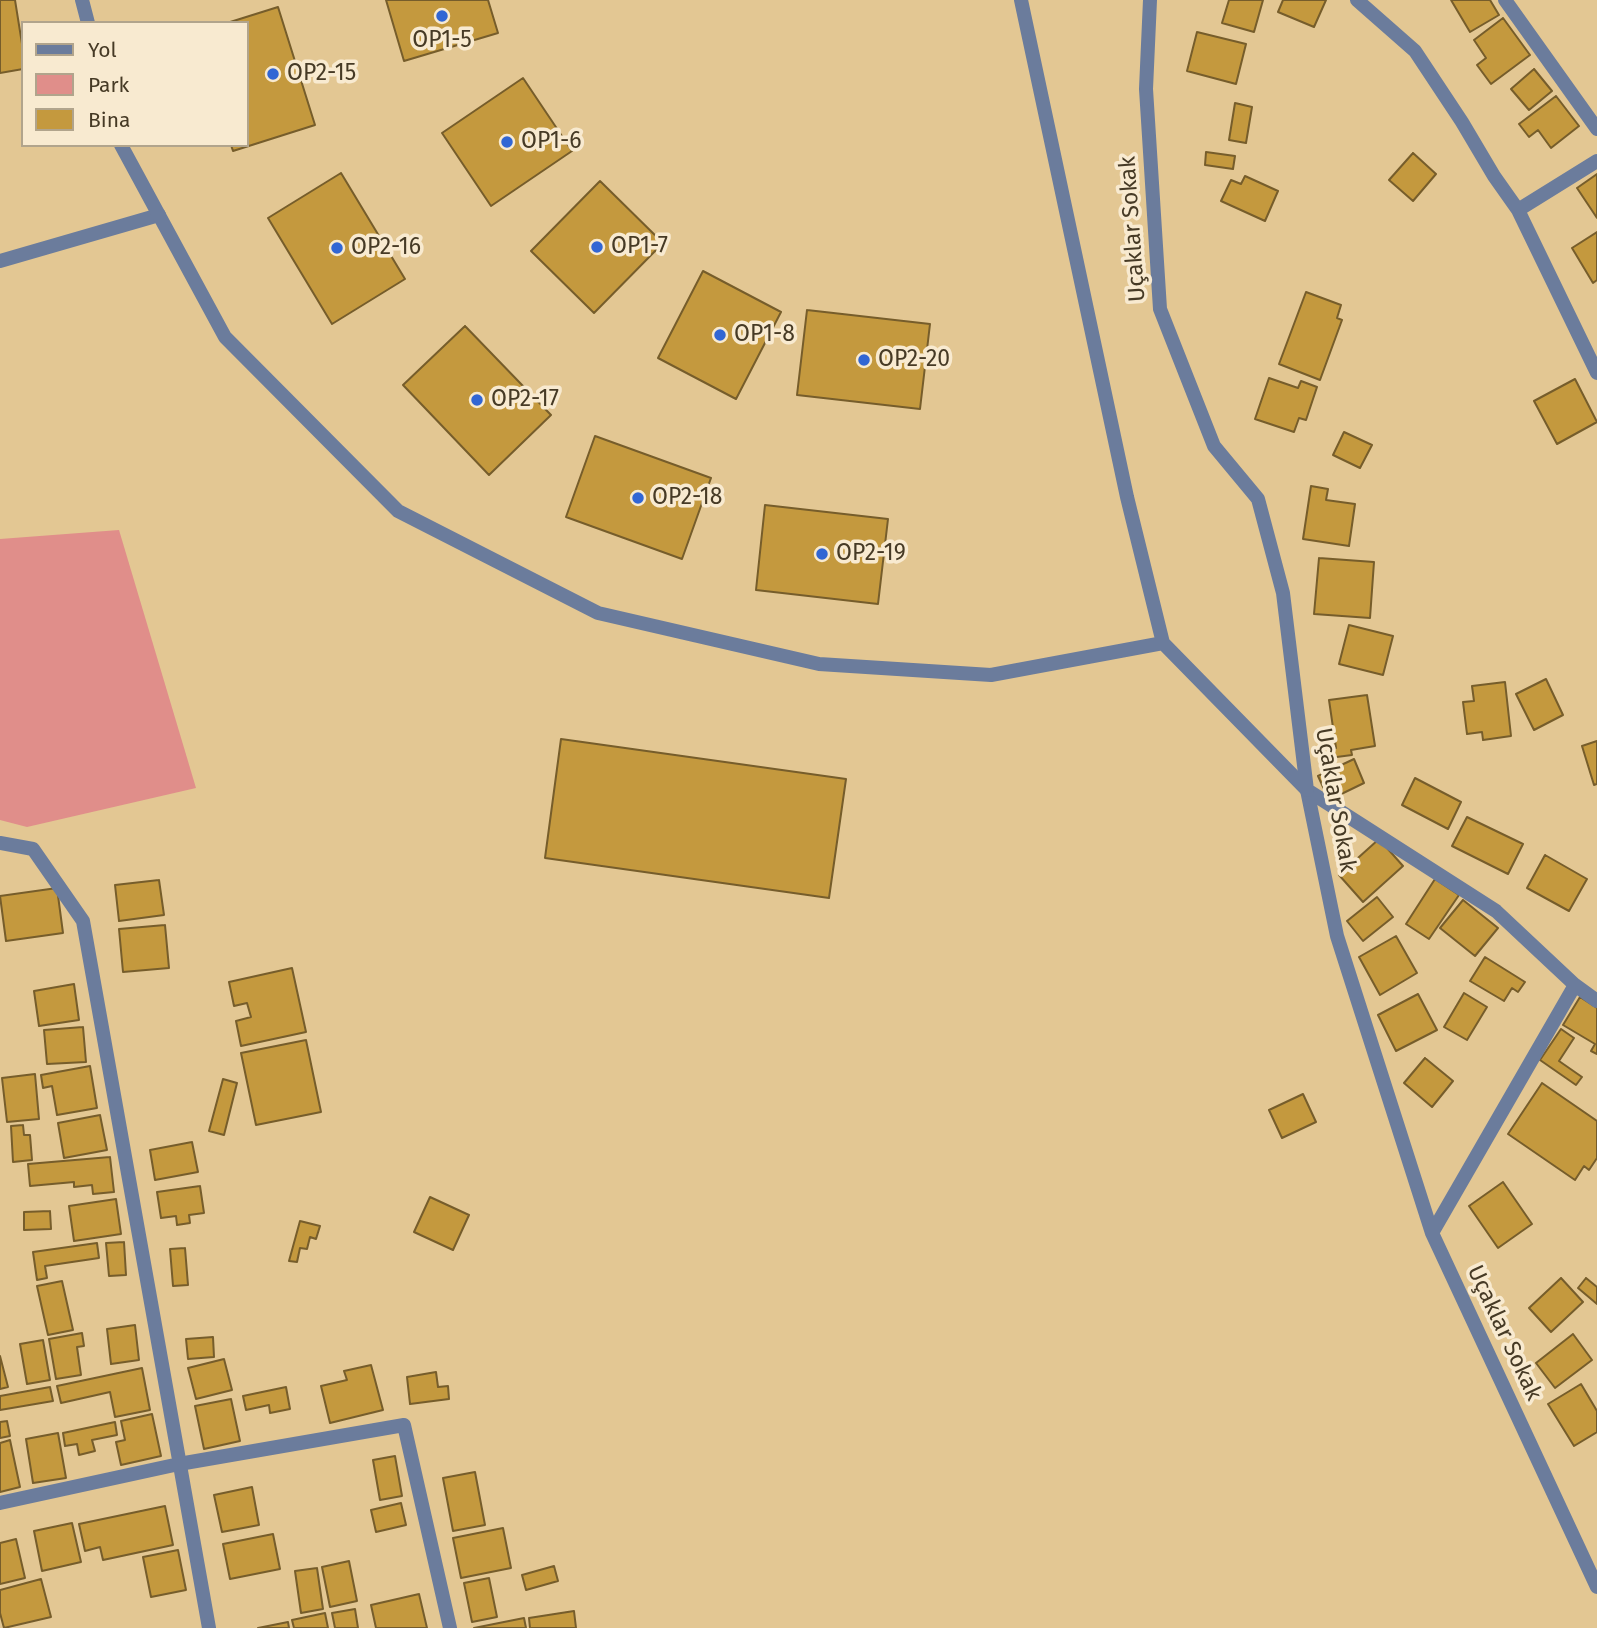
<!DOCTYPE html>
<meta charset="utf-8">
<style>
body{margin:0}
#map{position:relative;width:1597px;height:1628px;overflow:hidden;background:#e3c793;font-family:"Fira Sans",sans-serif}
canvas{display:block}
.legend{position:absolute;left:21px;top:21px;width:228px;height:126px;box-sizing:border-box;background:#f8ead0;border:2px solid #b1a48c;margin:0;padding:9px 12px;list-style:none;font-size:21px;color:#463a25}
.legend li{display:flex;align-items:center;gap:14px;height:35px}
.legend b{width:35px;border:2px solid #b1a48c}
</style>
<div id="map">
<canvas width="1597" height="1628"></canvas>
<ul class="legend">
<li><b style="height:9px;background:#6b7c9c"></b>Yol</li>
<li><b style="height:19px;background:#e08e8a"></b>Park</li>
<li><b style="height:19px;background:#c4993e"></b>Bina</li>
</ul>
</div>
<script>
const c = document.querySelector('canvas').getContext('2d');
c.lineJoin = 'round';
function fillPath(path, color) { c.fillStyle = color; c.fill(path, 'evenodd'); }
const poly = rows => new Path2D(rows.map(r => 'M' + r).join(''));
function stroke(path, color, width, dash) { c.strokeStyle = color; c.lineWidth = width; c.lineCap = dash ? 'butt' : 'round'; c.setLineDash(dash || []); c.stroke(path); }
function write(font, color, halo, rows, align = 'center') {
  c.font = font + ' "Fira Sans",sans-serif'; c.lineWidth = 7; c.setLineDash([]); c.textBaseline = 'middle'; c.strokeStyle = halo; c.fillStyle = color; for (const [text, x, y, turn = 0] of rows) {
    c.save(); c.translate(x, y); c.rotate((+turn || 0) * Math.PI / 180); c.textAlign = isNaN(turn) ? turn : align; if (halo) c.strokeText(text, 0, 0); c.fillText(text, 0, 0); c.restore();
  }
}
const green = poly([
 [119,530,196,788,27,827,0,820,0,539]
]);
const building = poly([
 [0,0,15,0,23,50,23,69,0,73,0,0],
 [386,0,488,0,498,33,404,61,386,0],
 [1229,0,1263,0,1254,32,1222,23,1229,0],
 [1283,0,1326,0,1314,27,1278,12,1283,0],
 [1451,0,1490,0,1499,15,1470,32,1451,0],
 [278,7,315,125,233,151,231,145,247,145,247,23,227,23,278,7],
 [1503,18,1530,55,1491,84,1477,65,1486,58,1474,40,1503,18],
 [1197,32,1246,44,1236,84,1187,71,1197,32],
 [1534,69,1552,91,1529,110,1511,89,1534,69],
 [523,78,572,151,491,206,442,133,523,78],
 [1556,96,1579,126,1551,148,1538,130,1529,137,1519,124,1556,96],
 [1235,103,1252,107,1246,143,1229,140,1235,103],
 [1206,152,1235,156,1233,169,1205,165,1206,152],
 [1413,153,1436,174,1413,201,1389,180,1413,153],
 [341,173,405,279,332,324,268,218,341,173],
 [1597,174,1597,218,1577,188,1597,174],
 [1245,176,1278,191,1265,221,1221,201,1231,180,1241,184,1245,176],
 [600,181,663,243,594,313,531,251,600,181],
 [1597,232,1597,280,1593,283,1572,248,1597,232],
 [703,271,781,312,736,399,658,358,703,271],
 [1306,292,1341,305,1337,318,1342,320,1320,380,1279,364,1306,292],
 [807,310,930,324,920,409,797,395,807,310],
 [465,326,551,415,489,475,403,385,465,326],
 [1269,378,1298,388,1301,381,1317,387,1306,420,1299,418,1294,432,1255,419,1269,378],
 [1575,379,1597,422,1557,444,1534,401,1575,379],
 [1344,432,1372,445,1360,468,1333,455,1344,432],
 [595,436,711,478,682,559,566,517,595,436],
 [1311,486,1328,489,1326,500,1355,504,1349,546,1303,539,1311,486],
 [765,505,888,519,878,604,756,590,765,505],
 [1319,558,1374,562,1370,618,1314,614,1319,558],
 [1349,625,1393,636,1383,675,1339,664,1349,625],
 [1546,679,1563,715,1534,730,1516,694,1546,679],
 [1505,682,1511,736,1483,740,1482,732,1467,734,1463,702,1474,701,1472,686,1505,682],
 [1367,695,1375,746,1351,750,1352,755,1329,758,1328,749,1336,748,1329,700,1367,695],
 [561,739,846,779,829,898,545,858,561,739],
 [1597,741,1597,784,1594,785,1582,746,1597,741],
 [1354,759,1364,783,1329,800,1318,776,1354,759],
 [1415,778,1461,802,1448,829,1402,805,1415,778],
 [1467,817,1523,844,1508,874,1452,846,1467,817],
 [1379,839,1403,866,1363,902,1339,875,1379,839],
 [1545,855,1587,879,1569,911,1527,888,1545,855],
 [1435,879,1459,895,1429,939,1406,924,1435,879],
 [159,880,164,915,119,921,115,885,159,880],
 [57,888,63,933,6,941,0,896,57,888],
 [1377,897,1393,917,1363,941,1347,921,1377,897],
 [1463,900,1498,928,1475,956,1440,928,1463,900],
 [165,925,169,968,123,972,119,929,165,925],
 [1396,936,1417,973,1380,995,1359,957,1396,936],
 [1485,957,1525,982,1518,992,1512,988,1504,1001,1470,981,1485,957],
 [292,968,306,1032,241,1046,236,1021,251,1017,247,1003,234,1006,229,982,292,968],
 [74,984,79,1020,39,1026,34,991,74,984],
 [1464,993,1487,1007,1467,1040,1444,1027,1464,993],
 [1418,994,1437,1030,1396,1051,1378,1015,1418,994],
 [1580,997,1597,1008,1597,1054,1591,1051,1595,1044,1563,1025,1580,997],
 [83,1027,86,1062,47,1064,44,1030,83,1027],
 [1561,1029,1574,1038,1559,1061,1582,1077,1576,1085,1540,1060,1561,1029],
 [306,1040,321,1112,256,1125,241,1053,306,1040],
 [1425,1058,1453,1081,1432,1107,1404,1083,1425,1058],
 [90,1066,97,1108,57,1115,52,1086,43,1088,41,1075,90,1066],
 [35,1074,39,1119,7,1122,2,1078,35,1074],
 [223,1079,237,1083,224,1135,209,1131,223,1079],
 [1542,1083,1597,1121,1597,1158,1589,1170,1584,1166,1575,1180,1508,1134,1542,1083],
 [1303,1094,1316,1122,1282,1138,1269,1110,1303,1094],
 [100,1115,107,1150,64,1158,58,1123,100,1115],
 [23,1125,24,1135,30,1135,32,1160,13,1162,11,1126,23,1125],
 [192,1142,198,1172,155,1180,150,1150,192,1142],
 [110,1157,114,1192,93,1194,92,1185,74,1187,74,1182,30,1186,28,1164,110,1157],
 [1503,1182,1532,1224,1498,1248,1469,1206,1503,1182],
 [200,1186,204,1213,189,1215,190,1223,177,1225,176,1216,161,1218,157,1192,200,1186],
 [430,1197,469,1215,453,1250,414,1232,430,1197],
 [116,1199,121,1234,74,1241,69,1206,116,1199],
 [50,1211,51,1229,24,1230,24,1212,50,1211],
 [300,1221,320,1226,316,1239,310,1237,307,1249,300,1248,297,1262,289,1261,300,1221],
 [124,1242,126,1275,109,1276,106,1243,124,1242],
 [97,1243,99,1258,45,1266,47,1278,37,1280,33,1252,97,1243],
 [185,1248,188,1285,173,1286,170,1249,185,1248],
 [1561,1278,1583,1302,1551,1332,1529,1308,1561,1278],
 [1586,1278,1597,1287,1597,1304,1578,1288,1586,1278],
 [62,1281,73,1330,48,1335,37,1286,62,1281],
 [135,1325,139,1360,111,1364,107,1329,135,1325],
 [82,1333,84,1346,77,1347,81,1375,56,1379,49,1339,82,1333],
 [1573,1334,1592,1360,1555,1388,1536,1363,1573,1334],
 [213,1337,214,1357,188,1359,186,1339,213,1337],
 [43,1340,50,1380,27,1384,20,1344,43,1340],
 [0,1356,8,1387,0,1389,0,1356],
 [224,1359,232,1390,196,1399,188,1368,224,1359],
 [371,1365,383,1410,330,1423,321,1386,347,1380,344,1371,371,1365],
 [142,1368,150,1410,115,1417,110,1392,61,1403,57,1386,142,1368],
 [436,1372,438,1387,448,1386,449,1399,410,1404,407,1377,436,1372],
 [1581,1384,1597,1411,1597,1432,1574,1446,1548,1404,1581,1384],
 [50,1387,53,1401,0,1410,0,1396,50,1387],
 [286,1387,290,1409,270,1413,269,1405,246,1410,243,1396,286,1387],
 [231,1399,240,1441,204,1449,195,1406,231,1399],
 [152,1414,161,1456,121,1465,116,1442,125,1440,121,1421,152,1414],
 [7,1421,10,1436,0,1438,0,1422,7,1421],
 [115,1422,117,1435,92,1440,95,1451,79,1455,77,1444,65,1446,63,1433,115,1422],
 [58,1433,66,1478,33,1483,26,1439,58,1433],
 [10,1440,20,1487,0,1492,0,1443,10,1440],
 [395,1456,402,1496,380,1500,373,1460,395,1456],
 [475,1472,485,1525,453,1531,443,1478,475,1472],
 [252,1487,259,1525,222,1532,214,1495,252,1487],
 [401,1503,406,1525,376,1532,371,1510,401,1503],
 [165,1506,173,1545,103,1560,100,1547,85,1551,79,1524,165,1506],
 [72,1523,81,1562,42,1571,34,1531,72,1523],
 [503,1528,511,1568,461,1578,453,1538,503,1528],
 [273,1534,280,1569,230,1579,223,1544,273,1534],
 [16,1539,25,1578,0,1584,0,1543,16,1539],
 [178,1550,186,1590,151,1597,143,1557,178,1550],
 [349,1561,357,1601,330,1607,322,1567,349,1561],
 [554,1566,558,1581,526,1590,522,1575,554,1566],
 [317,1568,323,1609,301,1613,295,1571,317,1568],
 [489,1578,497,1617,472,1622,464,1583,489,1578],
 [41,1579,51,1617,4,1628,0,1613,0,1590,41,1579],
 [419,1594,427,1628,376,1628,371,1605,419,1594],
 [355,1609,358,1628,335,1628,332,1613,355,1609],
 [574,1611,576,1628,530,1628,529,1618,574,1611],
 [325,1613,328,1628,294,1628,292,1620,325,1613],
 [524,1618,526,1628,474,1628,524,1618],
 [288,1622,289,1628,258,1628,288,1622]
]);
const minor = poly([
 [1150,0,1146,89,1160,309,1214,446,1258,499,1283,593,1307,790,1337,936,1432,1233,1597,1587],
 [1357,0,1415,51,1462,122,1494,176,1518,210,1597,373],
 [1505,0,1597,129],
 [1518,210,1597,161],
 [0,261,159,215],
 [1307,790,1496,911,1575,985,1597,1001],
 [0,843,33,849,83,921,209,1628],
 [1432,1233,1575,985],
 [0,1503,179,1464,404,1425,450,1628]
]);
const tertiary = poly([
 [82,0,88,23],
 [1021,0,1127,497,1163,643,1307,790],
 [121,145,225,337,398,511,598,613,819,664,991,675,1163,643]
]);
const markers = [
 [442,16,7,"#3166d4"],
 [273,74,7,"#3166d4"],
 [507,142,7,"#3166d4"],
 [597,247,7,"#3166d4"],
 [337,248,7,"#3166d4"],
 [720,335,7,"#3166d4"],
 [864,360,7,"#3166d4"],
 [477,400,7,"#3166d4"],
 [638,498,7,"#3166d4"],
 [822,554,7,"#3166d4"]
];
const poiNames = [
 ["OP1-5",442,41,"center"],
 ["OP2-15",287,74],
 ["OP1-6",521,142],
 ["OP1-7",611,247],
 ["OP2-16",351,248],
 ["OP1-8",734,335],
 ["OP2-20",878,360],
 ["OP2-17",491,400],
 ["OP2-18",652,498],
 ["OP2-19",836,554]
];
const streetNames = [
 ["Uçaklar Sokak",1133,229,-94],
 ["Uçaklar Sokak",1335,800,80],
 ["Uçaklar Sokak",1504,1333,65]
];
fillPath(green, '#e08e8a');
fillPath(building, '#c4993e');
stroke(building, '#765d2b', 2);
stroke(minor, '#6b7c9c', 14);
stroke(tertiary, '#6b7c9c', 14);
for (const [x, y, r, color] of markers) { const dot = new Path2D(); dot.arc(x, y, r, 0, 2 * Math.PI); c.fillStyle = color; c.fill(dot); stroke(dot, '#f8ead0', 2.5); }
write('23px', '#463a25', '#f8ead0', poiNames, 'left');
write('23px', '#463a25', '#f8ead0', streetNames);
</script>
